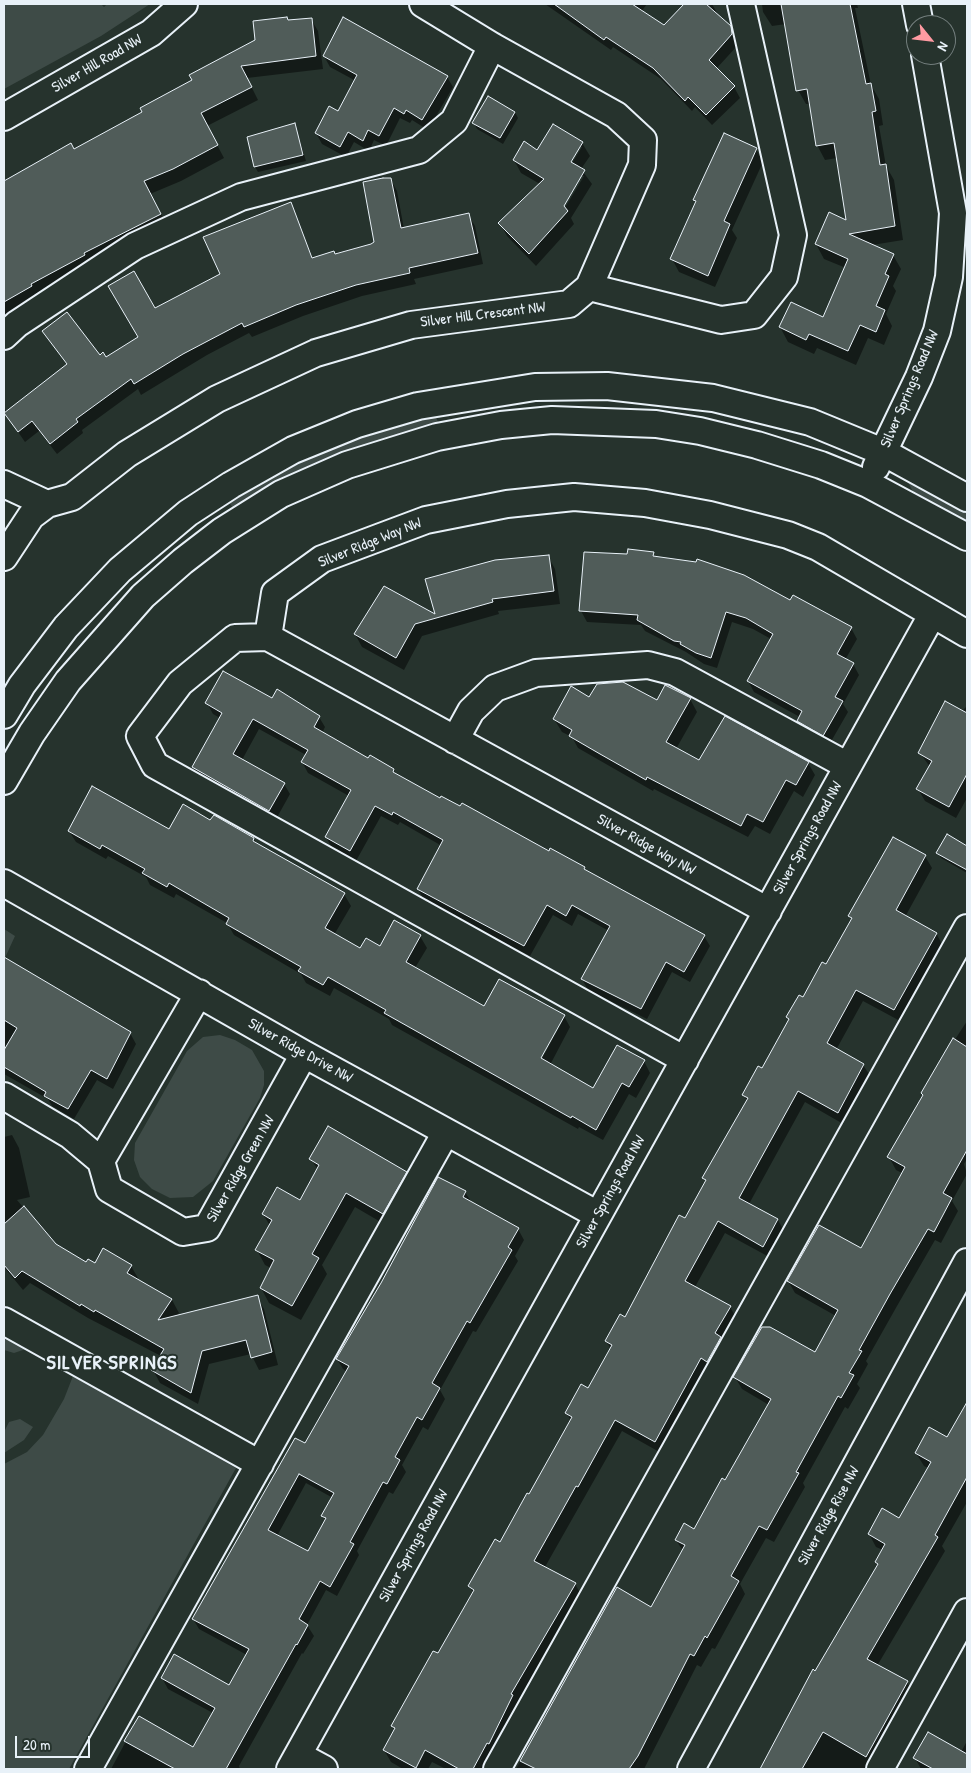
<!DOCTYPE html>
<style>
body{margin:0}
#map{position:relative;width:971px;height:1773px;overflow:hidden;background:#26332d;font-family:"Patrick Hand",sans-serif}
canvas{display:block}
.frame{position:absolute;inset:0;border:5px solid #e8f1f8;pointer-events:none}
.north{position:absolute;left:906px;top:15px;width:50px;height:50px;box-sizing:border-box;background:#26332d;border:1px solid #747f7e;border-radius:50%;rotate:119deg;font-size:14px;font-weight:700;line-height:20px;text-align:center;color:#e8f1f8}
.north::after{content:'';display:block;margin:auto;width:18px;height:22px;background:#ff9aa2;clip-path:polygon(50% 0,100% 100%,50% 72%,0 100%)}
.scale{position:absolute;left:15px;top:1736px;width:75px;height:22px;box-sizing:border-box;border:2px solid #e8f1f8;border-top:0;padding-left:6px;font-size:15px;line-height:18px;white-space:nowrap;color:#e8f1f8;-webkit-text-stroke:4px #26332d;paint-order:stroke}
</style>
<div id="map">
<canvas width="971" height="1773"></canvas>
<div class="frame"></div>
<div class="north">N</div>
<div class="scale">20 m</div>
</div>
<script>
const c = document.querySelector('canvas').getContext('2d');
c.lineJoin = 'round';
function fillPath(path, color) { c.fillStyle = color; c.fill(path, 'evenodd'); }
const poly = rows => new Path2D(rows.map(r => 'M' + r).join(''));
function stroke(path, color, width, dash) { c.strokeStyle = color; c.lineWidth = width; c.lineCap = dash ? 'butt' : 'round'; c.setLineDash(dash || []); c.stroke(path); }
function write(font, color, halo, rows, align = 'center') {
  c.font = font + ' "Patrick Hand",sans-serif'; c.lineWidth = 4; c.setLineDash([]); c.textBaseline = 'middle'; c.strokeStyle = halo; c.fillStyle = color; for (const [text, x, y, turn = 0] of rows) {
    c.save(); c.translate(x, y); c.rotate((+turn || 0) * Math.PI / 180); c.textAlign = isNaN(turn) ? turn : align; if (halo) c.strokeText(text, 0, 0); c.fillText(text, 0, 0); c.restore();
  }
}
const green = poly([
 [4,4,101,4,104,7,107,4,150,4,101,36,4,89],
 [433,411,438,422,409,433,236,512,228,501,290,461],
 [905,476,967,508,967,525,915,496],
 [4,929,15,936,4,960],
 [220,1035,235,1040,252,1050,264,1071,264,1085,260,1098,213,1181,193,1197,170,1198,152,1189,140,1177,134,1160,135,1143,187,1051,203,1037],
 [4,1336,26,1349,14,1353,4,1350],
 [73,1376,236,1468,69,1769,4,1769,4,1464,27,1452,43,1435,64,1399],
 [20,1419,33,1427,24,1440,4,1453,4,1432,9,1422]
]);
const shadow = poly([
 [545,4,647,4,641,12,664,27,686,4,712,4,720,18,730,27,738,45,716,69,734,87,740,98,712,125,695,107,692,111,661,79,613,47,611,50],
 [762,4,857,4,858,8,855,8,871,85,879,99,883,125,879,126,886,166,894,180,903,240,872,245,893,255,901,269,893,286,896,291,886,314,892,326,884,345,868,338,856,365,817,348,814,354,788,342,780,327,824,318,846,268,824,259,816,244,848,222,837,158,825,160,817,145,810,104,806,104,798,90,786,24,772,26,763,12],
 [311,19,318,31,323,69,247,78,258,100,207,126,224,158,181,181,150,194,168,227,4,318,4,182,71,145,74,150,144,113,288,22],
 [324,56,447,77,453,87,428,130,412,120,410,123,400,118,386,146,374,140,369,151,354,142,346,157,322,144,316,133,338,112,356,81,330,67],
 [515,112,518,118,503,144,477,129,474,123],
 [295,125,306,161,258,172,255,167],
 [553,126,582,143,590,156,581,169,592,184,571,218,574,224,536,266,507,236,500,223,540,184,521,173,514,160,538,151],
 [579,147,582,147,569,168,567,167],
 [581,176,584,176,562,213,560,211],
 [756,149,763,162,732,230,737,238,715,287,679,272,672,259,696,203,694,200],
 [391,180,397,191,404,229,468,215,475,226,483,264,414,279,416,284,362,296,303,316,252,337,249,333,207,355,141,395,138,389,82,430,83,433,57,454,39,431,25,442,5,413,4,415,4,407,7,412,68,365,44,332,106,358,139,338,155,310,222,275,205,238,290,203,313,259,375,243],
 [585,553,628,556,653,554,655,558,790,602,851,628,857,639,845,660,853,664,859,675,843,704,848,712,829,745,804,732,798,721,800,717,754,692,748,681,771,639,753,629,732,622,717,668,704,664,686,652,645,631,641,625,587,622,581,611],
 [548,556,555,569,560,604,498,611,499,614,422,636,404,670,362,647,355,634,437,616],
 [590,698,657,702,690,699,697,712,676,749,699,762,808,763,815,775,803,797,794,791,770,834,755,826,748,837,654,789,653,791,578,748,572,737,562,732,554,719],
 [272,700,319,717,325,727,322,733,368,759,393,770,397,775,441,800,584,868,586,871,704,936,710,946,690,982,672,972,647,1019,588,990,582,979,609,931,578,914,572,926,553,915,530,956,424,900,418,889,442,846,400,822,398,825,381,816,356,861,332,848,326,837,349,796,308,773,302,762,306,755,259,729,242,760,284,784,290,794,275,821,199,777,193,767,220,718,213,714,207,703],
 [967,706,967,798,956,818,925,801,918,789,930,767,920,753],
 [211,822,253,838,257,844,344,894,351,906,334,935,361,950,380,947,395,922,420,936,427,948,415,968,484,1008,564,1016,570,1027,550,1065,593,1089,644,1061,650,1073,636,1098,629,1094,603,1140,579,1127,578,1129,392,1025,389,1019,334,988,330,996,306,983,301,974,234,935,227,923,176,894,174,898,150,885,146,877,108,856,106,859,76,842,69,831,169,830],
 [560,1020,563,1020,539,1064,537,1063],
 [948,836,967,847,967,873,941,858,938,853],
 [925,856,932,868,905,917,936,933,943,946,902,1022,863,1001,836,1050,863,1065,871,1077,845,1125,805,1102,749,1204,778,1220,785,1233,771,1258,725,1233,695,1287,730,1307,737,1319,663,1454,622,1431,545,1567,575,1584,582,1596,495,1769,446,1769,432,1762,428,1769,403,1769,391,1762,384,1750,395,1731,392,1726,438,1655,473,1593,470,1586,501,1543,530,1496,571,1421,566,1412,588,1390,611,1349,606,1341,626,1318,686,1220,706,1182,704,1178,747,1102,744,1095,762,1070,789,1021,787,1017,827,966,852,921,850,916],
 [5,960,130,1033,136,1044,113,1089,97,1080,74,1119,52,1106,48,1099,4,1074],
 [967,1021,967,1159,964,1164,967,1174,952,1201,958,1211,941,1243,935,1240,897,1306,866,1361,868,1364,857,1384,860,1388,848,1409,845,1407,803,1483,805,1487,774,1542,766,1538,740,1584,745,1594,715,1649,712,1648,701,1667,697,1665,644,1769,516,1769,618,1589,652,1608,683,1551,676,1540,695,1530,769,1405,742,1389,735,1377,816,1353,836,1316,795,1293,788,1281,861,1249,902,1173,896,1170,889,1157,941,1061],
 [12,1135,19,1148,30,1197,17,1200,55,1245,87,1264,131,1266,138,1278,137,1280,172,1300,179,1313,176,1317,257,1297,264,1309,278,1365,259,1370,251,1354,209,1364,198,1404,160,1383,153,1370,161,1356,88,1318,30,1283,23,1290,4,1267,4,1137],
 [311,1159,406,1172,414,1187,391,1228,355,1207,322,1265,327,1274,301,1320,269,1303,261,1288,271,1268,265,1265,257,1250,270,1226,263,1214,300,1202,318,1170],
 [465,1192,472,1203,518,1229,524,1240,515,1256,518,1261,476,1332,473,1331,440,1390,445,1399,428,1430,423,1427,402,1465,406,1472,393,1494,389,1492,357,1551,359,1555,337,1596,326,1590,307,1625,314,1636,303,1654,302,1653,239,1766,240,1769,111,1769,139,1717,194,1748,213,1713,168,1689,162,1678,230,1686,247,1655,199,1629,193,1619,305,1445,347,1372,343,1369,337,1359],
 [306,1483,333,1498,323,1516,326,1521,308,1553,277,1536],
 [967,1405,967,1502,942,1546,945,1551,877,1666,907,1682,914,1695,872,1769,765,1769,763,1766,878,1566,876,1562,883,1550,876,1547,869,1534,899,1519,928,1468,924,1466,916,1453,948,1439],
 [967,1741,967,1769,921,1769,915,1758,961,1752]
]);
const building = poly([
 [554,4,632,4,664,25,684,4,706,4,731,26,732,34,709,60,735,86,706,115,688,97,685,101,653,68,606,37,604,40,554,4],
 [781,4,850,4,866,84,871,83,876,111,872,112,880,165,886,164,895,226,849,234,894,254,885,274,889,276,876,306,885,310,876,332,860,325,848,351,809,334,806,340,779,327,791,302,823,317,848,259,815,244,829,212,846,220,834,143,816,146,807,89,796,91,781,4],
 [287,17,288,20,312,18,316,56,241,66,252,87,201,113,218,145,173,169,144,181,161,214,84,253,85,255,31,284,32,286,4,302,4,181,71,143,74,149,142,112,140,108,192,80,189,75,255,40,253,21,287,17],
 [343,17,448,76,422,120,406,110,404,114,394,108,379,136,368,130,363,141,348,132,340,147,315,133,329,106,338,111,357,75,323,56,343,17],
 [488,96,515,112,500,138,472,123,488,96],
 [295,123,303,155,254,167,247,137,295,123],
 [553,124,583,142,571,162,585,170,564,206,568,211,529,254,498,223,544,179,513,160,524,141,537,150,553,124],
 [724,133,757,148,724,221,730,224,708,276,670,259,696,201,693,200,724,133],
 [383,178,391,178,401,228,469,213,478,253,409,268,410,273,356,285,296,305,244,327,242,323,183,354,134,384,131,379,76,419,78,422,50,444,32,421,18,432,4,413,67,364,42,331,67,312,100,355,103,352,106,357,138,337,108,286,134,271,155,308,220,274,203,237,291,202,312,258,334,251,335,254,371,244,374,242,363,182,383,178],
 [628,549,654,552,653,556,696,562,697,559,744,575,790,600,793,595,852,627,837,654,854,663,835,697,843,701,823,736,797,721,802,711,747,681,773,634,746,618,726,612,711,658,696,653,680,644,681,642,674,641,637,620,638,615,579,611,584,552,627,554,628,549],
 [549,555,554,591,492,599,493,602,415,624,396,658,354,634,384,586,435,614,425,579,495,560,549,555],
 [223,671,272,698,277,689,320,716,314,727,368,758,370,755,394,769,393,772,440,798,441,796,460,806,462,803,549,851,550,848,585,867,584,869,705,935,684,972,666,962,641,1009,581,979,610,926,572,905,566,916,547,905,524,946,417,889,443,840,393,812,392,815,375,806,350,851,325,837,351,790,301,762,308,750,253,719,233,754,285,783,269,811,192,767,222,713,205,703,223,671],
 [623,682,657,700,665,685,691,698,666,742,699,760,725,716,809,762,796,785,786,780,763,822,747,814,741,826,647,777,646,780,600,754,569,736,572,730,553,719,571,686,589,697,597,684,623,682],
 [945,701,967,713,967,774,949,807,916,789,932,761,918,753,945,701],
 [92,786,169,829,183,804,210,820,214,815,254,838,253,841,345,893,325,928,360,948,366,938,380,946,394,920,421,935,406,962,484,1006,499,979,565,1015,541,1058,593,1088,617,1045,645,1060,629,1087,622,1083,596,1130,572,1116,571,1118,384,1013,386,1010,328,977,323,985,298,971,301,967,226,924,229,918,169,883,167,887,142,873,145,869,102,845,100,849,68,831,92,786],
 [947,834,967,846,967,870,936,853,947,834],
 [893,837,926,855,896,910,937,933,894,1010,856,990,827,1043,864,1064,838,1113,798,1091,739,1198,778,1219,763,1247,718,1221,685,1281,731,1306,715,1333,721,1337,707,1362,701,1358,655,1442,615,1420,578,1487,576,1486,534,1561,576,1583,511,1694,513,1695,489,1744,487,1743,473,1769,459,1769,425,1750,416,1768,383,1750,395,1728,391,1726,433,1651,438,1653,474,1590,468,1586,495,1539,500,1542,527,1493,529,1494,572,1417,565,1413,581,1384,588,1388,612,1345,605,1341,620,1314,625,1317,679,1215,685,1218,706,1180,702,1178,748,1098,742,1095,758,1066,762,1068,789,1019,786,1017,799,995,803,997,822,962,826,964,852,918,848,916,893,837],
 [4,957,131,1032,107,1079,91,1070,68,1109,44,1096,46,1092,4,1067,4,1050,17,1028,4,1020,4,957],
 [953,1038,967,1047,967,1150,943,1193,952,1198,934,1232,928,1229,890,1294,859,1350,862,1351,849,1373,854,1375,841,1398,838,1396,796,1472,799,1473,767,1530,759,1526,731,1576,739,1581,707,1638,705,1636,694,1656,690,1654,638,1756,629,1769,536,1769,520,1761,617,1587,651,1607,685,1545,675,1540,684,1523,694,1529,722,1478,725,1480,771,1399,733,1377,762,1327,770,1327,815,1352,838,1310,787,1281,819,1225,861,1248,905,1167,887,1157,923,1095,921,1093,953,1038],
 [328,1126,407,1172,383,1214,346,1193,312,1254,319,1258,292,1306,260,1288,274,1260,255,1250,272,1220,262,1214,277,1187,300,1200,319,1165,309,1159,328,1126],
 [438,1177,466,1191,463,1197,519,1228,508,1247,512,1250,470,1323,467,1321,432,1383,440,1388,422,1420,417,1417,395,1457,400,1460,387,1484,383,1482,350,1542,354,1544,330,1587,320,1581,299,1619,308,1625,297,1645,296,1644,226,1769,175,1769,124,1741,139,1716,193,1747,215,1708,161,1678,174,1654,229,1685,249,1649,192,1619,295,1438,305,1443,349,1366,336,1359,381,1283,438,1177],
 [299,1474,334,1493,321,1516,326,1518,308,1551,268,1530,299,1474],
 [24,1206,56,1244,86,1262,88,1259,95,1263,103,1248,132,1265,127,1273,172,1299,158,1320,258,1295,272,1352,251,1358,246,1340,202,1351,191,1393,151,1370,164,1349,95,1310,94,1312,81,1304,80,1306,22,1271,15,1278,4,1265,4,1224,24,1206],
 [967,1402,967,1477,935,1535,938,1537,867,1659,908,1681,866,1757,823,1732,802,1769,760,1769,813,1669,815,1671,878,1564,875,1562,885,1544,868,1534,882,1508,899,1518,931,1462,915,1453,929,1427,947,1437,967,1402],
 [928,1732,967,1754,967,1769,933,1769,913,1758,928,1732]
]);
const minor = poly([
 [916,4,920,25],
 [4,117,151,33,184,4],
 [589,287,721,320,754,315,784,277,793,235,741,4],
 [4,336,17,324,135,246,241,197,419,150,454,121,492,46],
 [876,467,919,377,937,331,949,277,953,213,925,55],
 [4,484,47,504,72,497,127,454,217,399,316,353,411,325,569,304,589,287,642,165,643,140,616,115,492,46,423,4],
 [4,557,31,516,47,504],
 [268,637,235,638,180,683,140,736,155,765,685,1060],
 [4,715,22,685,66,627,120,570,188,513,231,485,293,450,357,424,418,406,535,387,607,386,713,398,810,422,883,452,967,498],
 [455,740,471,711,495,688,536,673,648,665,675,672,848,766],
 [4,781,32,733,68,681,143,596,183,561,222,531,281,494,347,465,437,437,501,425,552,420,656,424,700,431,757,445,821,465,868,484,967,537],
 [4,883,304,1054,598,1215],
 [768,911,268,637,275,593,322,559,426,520,507,504,574,497,645,503,710,515,788,535,818,547,967,634],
 [199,993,101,1161,109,1189,183,1232,207,1228,304,1054],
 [4,1096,70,1135,101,1161],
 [4,1321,260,1464],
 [298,1755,324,1769],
 [88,1769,446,1132],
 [290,1769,932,615],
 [497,1769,967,928],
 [691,1769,967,1262],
 [880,1769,967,1612]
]);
const streetNames = [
 ["Silver Hill Road NW",97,64,-30],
 ["Silver Hill Crescent NW",483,315,-7],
 ["Silver Springs Road NW",910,389,-67],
 ["Silver Ridge Way NW",370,543,-22],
 ["Silver Springs Road NW",808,838,-61],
 ["Silver Ridge Way NW",646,845,29],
 ["Silver Ridge Drive NW",300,1051,29],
 ["Silver Ridge Green NW",241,1169,-60],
 ["Silver Springs Road NW",611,1192,-61],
 ["Silver Ridge Rise NW",829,1516,-61],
 ["Silver Springs Road NW",414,1546,-61]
];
const districtNames = [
 ["SILVER SPRINGS",112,1364]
];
fillPath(green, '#3e4b47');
fillPath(shadow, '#0007');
fillPath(building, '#505c59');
stroke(building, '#e8f1f8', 1);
stroke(minor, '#e8f1f8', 30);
stroke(minor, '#26332d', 26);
write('15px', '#e8f1f8', '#26332d', streetNames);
c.letterSpacing = '1px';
write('bold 20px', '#e8f1f8', '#26332d', districtNames);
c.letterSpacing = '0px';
</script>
